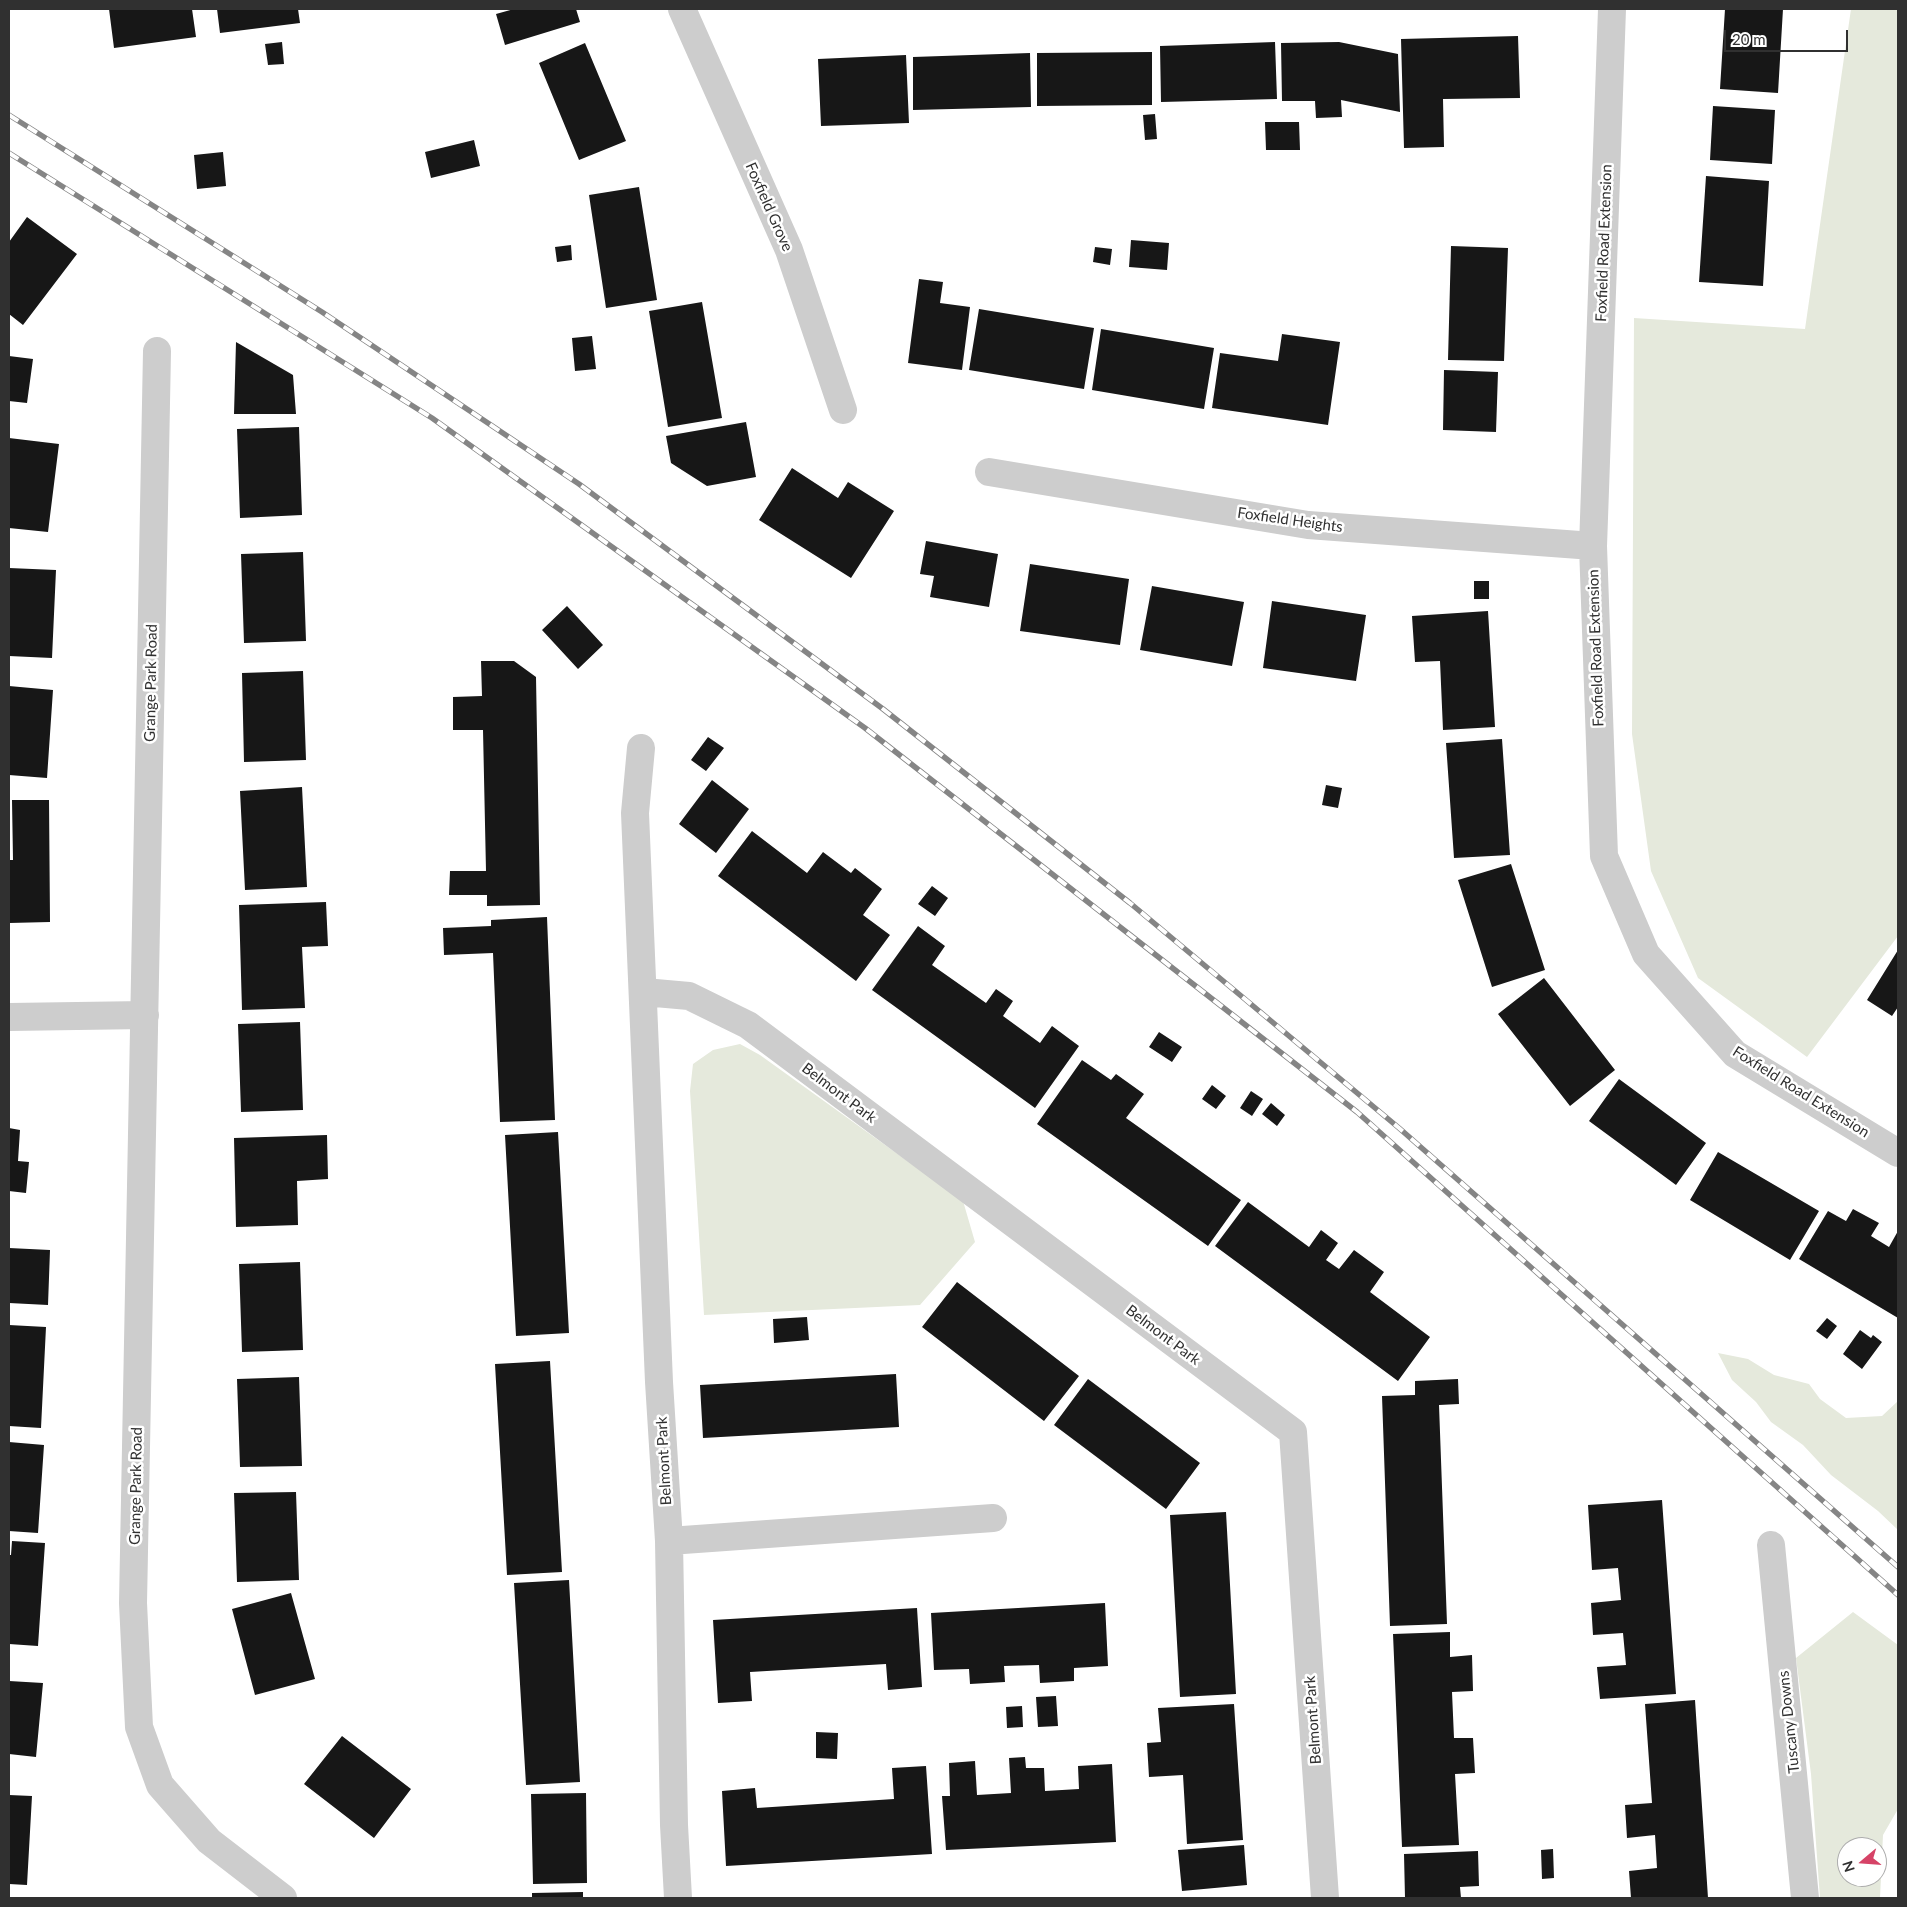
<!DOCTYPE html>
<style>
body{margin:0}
#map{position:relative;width:1907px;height:1907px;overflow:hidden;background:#fff;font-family:Lato,sans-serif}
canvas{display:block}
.frame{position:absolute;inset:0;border:10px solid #303030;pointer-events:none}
.north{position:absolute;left:1837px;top:1837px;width:50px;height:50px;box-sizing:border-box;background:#fff;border:1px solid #acacac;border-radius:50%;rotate:252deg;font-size:14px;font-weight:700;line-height:20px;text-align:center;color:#303030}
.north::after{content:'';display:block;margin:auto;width:18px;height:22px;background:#d64367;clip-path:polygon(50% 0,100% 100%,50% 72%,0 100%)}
.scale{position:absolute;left:1724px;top:30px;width:124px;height:22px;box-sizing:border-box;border:2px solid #303030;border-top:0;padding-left:6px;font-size:15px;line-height:18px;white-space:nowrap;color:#303030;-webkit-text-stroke:4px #fff;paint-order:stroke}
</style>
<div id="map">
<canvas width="1907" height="1907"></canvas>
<div class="frame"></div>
<div class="north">N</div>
<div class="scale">20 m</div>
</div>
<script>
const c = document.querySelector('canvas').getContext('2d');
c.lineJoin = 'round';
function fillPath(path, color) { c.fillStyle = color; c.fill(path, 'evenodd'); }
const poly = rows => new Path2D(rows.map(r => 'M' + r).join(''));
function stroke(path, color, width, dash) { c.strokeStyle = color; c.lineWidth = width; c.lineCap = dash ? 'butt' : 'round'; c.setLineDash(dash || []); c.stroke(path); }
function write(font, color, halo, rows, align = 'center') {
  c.font = font + ' Lato,sans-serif'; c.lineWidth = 5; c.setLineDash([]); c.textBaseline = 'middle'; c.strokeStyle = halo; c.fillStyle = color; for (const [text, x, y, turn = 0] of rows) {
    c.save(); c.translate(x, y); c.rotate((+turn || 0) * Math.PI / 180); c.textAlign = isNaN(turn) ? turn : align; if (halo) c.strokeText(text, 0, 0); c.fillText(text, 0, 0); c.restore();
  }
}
const green = poly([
 [1851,9,1898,9,1898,936,1807,1057,1698,978,1651,871,1632,734,1634,318,1805,329],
 [740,1044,760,1055,963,1201,975,1242,920,1305,704,1315,690,1091,693,1064,713,1050],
 [1718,1353,1748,1359,1774,1375,1809,1384,1820,1399,1846,1418,1882,1416,1898,1401,1898,1530,1878,1511,1831,1475,1803,1445,1771,1422,1756,1402,1732,1380],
 [1853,1612,1898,1645,1898,1809,1883,1835,1880,1898,1820,1898,1811,1774,1796,1658],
 [1847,1847,1877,1847,1877,1877,1847,1877]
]);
const building = poly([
 [109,9,192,9,196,37,114,48],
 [217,9,298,9,300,23,220,33],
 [514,9,576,9,580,22,505,45,496,14],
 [1725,9,1783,9,1778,93,1720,89],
 [1518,36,1520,98,1443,99,1444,147,1404,148,1401,39],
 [282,42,284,64,268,65,265,44],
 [1275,42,1277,99,1161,102,1160,46],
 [1339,42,1398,54,1400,112,1341,100,1342,117,1316,118,1315,101,1282,101,1281,43],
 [585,43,626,141,579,160,539,63],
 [1152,52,1152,105,1037,106,1037,53],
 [1030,53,1031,107,913,110,913,57],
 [906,55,909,123,821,126,818,59],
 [1713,106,1775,110,1772,164,1710,160],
 [1155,114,1157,139,1145,140,1143,115],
 [1265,122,1299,122,1300,150,1266,150],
 [474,140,480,166,431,178,425,152],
 [223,152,226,186,197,189,194,155],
 [1706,176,1769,181,1763,286,1699,282],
 [639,187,657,300,606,308,589,195],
 [27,217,77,254,23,325,9,314,9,242],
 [1131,240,1169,243,1167,270,1129,267],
 [571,245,572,260,557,262,555,247],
 [1451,246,1508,248,1504,361,1448,360],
 [1095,247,1112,249,1110,265,1093,262],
 [919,279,943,282,940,303,970,307,962,370,908,363],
 [702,302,722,418,668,427,649,311],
 [979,309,1094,328,1084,389,969,370],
 [1101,329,1214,348,1204,409,1092,390],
 [1282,334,1340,342,1328,425,1212,408,1220,353,1278,361],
 [592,336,596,369,575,371,572,338],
 [236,342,293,375,296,414,234,414],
 [9,356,33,359,27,403,9,401],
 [1444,370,1498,372,1496,432,1443,430],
 [746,422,756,477,707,486,671,463,666,436],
 [299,427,302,515,240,518,237,429],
 [9,438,59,444,48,532,9,528],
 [792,468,838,498,848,482,894,511,851,578,759,520],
 [926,541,998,554,989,607,930,597,934,576,920,574],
 [303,552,306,641,244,643,241,554],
 [1030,564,1129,579,1120,645,1020,631],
 [9,568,56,570,52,658,9,656],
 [1474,581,1489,581,1489,599,1474,599],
 [1152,586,1244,602,1232,666,1140,650],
 [1272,601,1366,615,1356,681,1263,668],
 [567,606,603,645,578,669,542,630],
 [1488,611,1495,727,1443,730,1440,661,1415,662,1412,616],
 [481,661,514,661,536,677,540,905,487,906,487,895,449,895,450,871,486,871,483,730,453,730,453,697,482,696],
 [303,671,306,760,244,762,242,673],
 [9,686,53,690,47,778,9,775],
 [708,737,724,748,706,771,691,760],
 [1502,739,1510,855,1454,858,1446,743],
 [712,780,749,809,716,853,679,824],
 [1326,785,1342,788,1338,808,1322,805],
 [302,787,307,887,245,890,240,791],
 [12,800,49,800,50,922,9,923,9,860,13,860],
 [752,831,807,873,823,852,851,873,855,868,882,889,863,915,890,935,856,981,718,876],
 [1511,864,1545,970,1492,987,1458,880],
 [932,886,948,898,935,916,918,904],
 [326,902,328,946,302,947,305,1008,242,1010,239,905],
 [547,917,555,1120,500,1122,493,953,444,955,443,928,491,926,491,920],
 [918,926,945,946,932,965,986,1003,996,989,1013,1001,1003,1016,1040,1043,1052,1026,1079,1046,1035,1108,872,990],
 [1898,950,1898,1007,1892,1016,1867,1000],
 [1544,978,1615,1070,1570,1106,1498,1014],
 [300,1022,303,1110,241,1112,238,1024],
 [1159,1032,1182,1047,1172,1062,1149,1047],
 [1082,1060,1111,1080,1116,1074,1144,1094,1126,1118,1241,1200,1208,1246,1037,1124],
 [1619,1079,1706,1143,1676,1185,1589,1121],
 [1212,1085,1226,1096,1216,1109,1202,1099],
 [1251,1091,1263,1099,1252,1116,1240,1108],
 [1271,1103,1285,1115,1277,1126,1262,1114],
 [9,1128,20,1130,18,1161,29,1162,26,1193,9,1191],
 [558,1132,569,1333,516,1336,505,1135],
 [327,1135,328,1179,297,1181,298,1225,236,1227,234,1138],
 [1718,1152,1819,1211,1790,1260,1690,1200],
 [1248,1202,1309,1247,1321,1230,1338,1243,1326,1260,1339,1269,1354,1250,1384,1272,1370,1292,1430,1337,1398,1381,1215,1246],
 [1853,1209,1879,1223,1871,1236,1889,1247,1898,1231,1898,1318,1799,1259,1828,1211,1846,1221],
 [9,1248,50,1250,48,1305,9,1303],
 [300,1262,303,1350,242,1352,239,1264],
 [957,1282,1079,1376,1044,1421,922,1327],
 [807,1317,809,1340,774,1343,773,1319],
 [1827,1318,1837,1326,1827,1339,1816,1331],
 [9,1325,46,1327,41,1428,9,1426],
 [1860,1330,1871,1338,1873,1335,1882,1342,1862,1369,1843,1354],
 [550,1361,562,1572,507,1575,495,1364],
 [896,1374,899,1427,703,1438,700,1385],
 [299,1377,302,1466,240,1467,237,1379],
 [1088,1379,1200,1463,1166,1509,1054,1425],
 [1458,1379,1459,1404,1439,1405,1447,1624,1390,1626,1382,1396,1415,1395,1415,1381],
 [9,1442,44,1445,38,1533,9,1531],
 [296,1492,299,1580,237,1582,234,1493],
 [1662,1500,1676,1694,1600,1699,1597,1667,1626,1665,1623,1633,1593,1635,1591,1603,1621,1600,1618,1568,1592,1570,1588,1505],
 [1226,1512,1236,1694,1180,1697,1170,1515],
 [12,1541,45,1543,38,1646,9,1644,9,1555,11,1555],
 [569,1580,580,1782,526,1785,514,1583],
 [291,1593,315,1679,255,1695,232,1609],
 [1105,1603,1108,1666,1074,1668,1074,1681,1040,1683,1039,1665,1004,1666,1005,1682,970,1684,969,1669,934,1670,931,1613],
 [917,1608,922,1687,888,1690,886,1664,750,1672,752,1701,718,1703,713,1620],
 [1450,1632,1450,1657,1472,1655,1473,1691,1452,1692,1454,1738,1473,1738,1475,1773,1455,1774,1459,1845,1402,1847,1393,1634],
 [9,1681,43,1683,36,1757,9,1754],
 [1056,1696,1058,1726,1038,1727,1036,1697],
 [1695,1700,1708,1898,1631,1898,1629,1871,1657,1868,1655,1835,1627,1838,1625,1805,1652,1803,1645,1704],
 [1234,1704,1243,1840,1187,1844,1183,1775,1149,1777,1147,1743,1161,1742,1158,1708],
 [1022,1706,1023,1727,1007,1728,1006,1707],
 [816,1732,838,1733,837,1759,816,1758],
 [342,1736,411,1789,374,1838,304,1784],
 [1025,1757,1026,1768,1044,1768,1045,1791,1079,1789,1078,1766,1112,1764,1116,1842,946,1850,942,1796,950,1796,949,1763,975,1761,977,1795,1011,1793,1009,1758],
 [926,1766,932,1854,726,1866,722,1791,755,1788,757,1808,894,1799,892,1768],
 [586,1793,587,1883,533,1884,531,1794],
 [9,1795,32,1796,27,1885,9,1884],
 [1244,1845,1247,1885,1182,1891,1178,1850],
 [1553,1849,1554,1878,1542,1879,1541,1850],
 [1478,1851,1479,1886,1460,1887,1461,1898,1405,1898,1404,1854],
 [583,1892,583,1898,532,1898,532,1893]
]);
const minor = poly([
 [682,9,789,250,843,410],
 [1612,9,1593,546,1604,856,1646,954,1735,1054,1898,1153],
 [157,351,133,1603,139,1727,160,1785,209,1841,283,1898],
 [989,472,1308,525,1593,546],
 [641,748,635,813,659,1382,669,1541,674,1825,678,1898],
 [644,992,689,996,748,1025,1293,1432,1325,1898],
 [9,1017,145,1015],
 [669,1541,993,1518],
 [1771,1545,1805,1898]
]);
const rail = poly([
 [9,115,322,312,579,484,883,709,1130,903,1399,1128,1898,1567],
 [9,153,432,418,865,728,1357,1112,1898,1595]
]);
const streetNames = [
 ["Foxfield Grove",769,207,66],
 ["Foxfield Road Extension",1604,243,-88],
 ["Foxfield Heights",1290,520,8],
 ["Foxfield Road Extension",1596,648,-92],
 ["Grange Park Road",151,683,-89],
 ["Foxfield Road Extension",1801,1092,32],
 ["Belmont Park",839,1093,37],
 ["Belmont Park",1163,1335,37],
 ["Belmont Park",664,1461,-93],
 ["Grange Park Road",136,1486,-89],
 ["Belmont Park",1313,1720,-94],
 ["Tuscany Downs",1789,1722,-96]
];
fillPath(green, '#e5e9dc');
fillPath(building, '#171717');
stroke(minor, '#cdcdcd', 28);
stroke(rail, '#858585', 5.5);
stroke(rail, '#fff', 4, [11]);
write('15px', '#303030', '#fff', streetNames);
</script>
